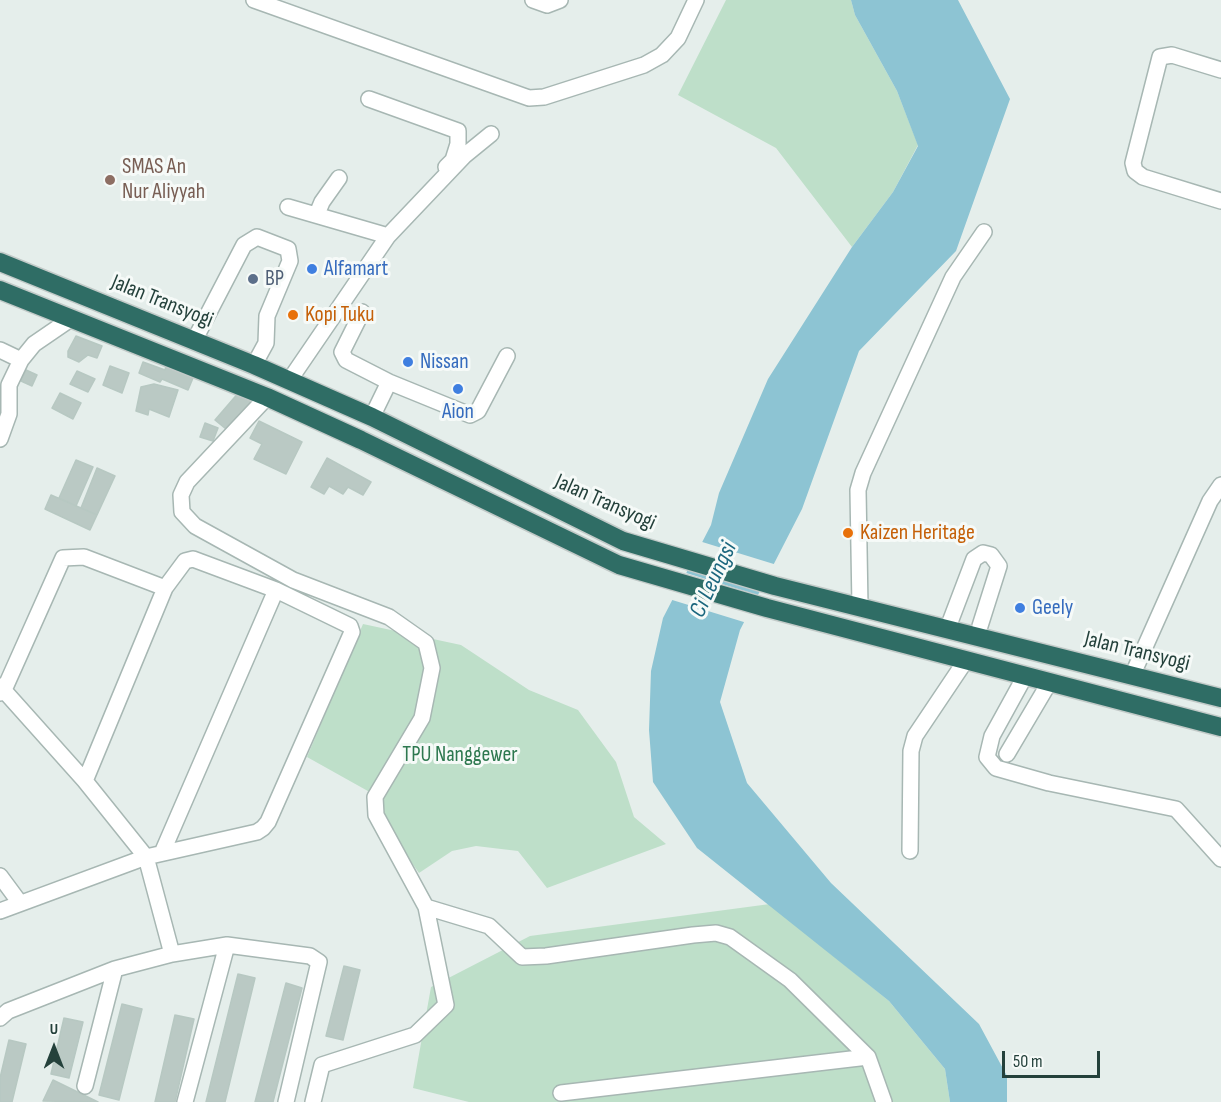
<!DOCTYPE html>
<style>
body{margin:0}
#map{position:relative;width:1221px;height:1102px;overflow:hidden;background:#e5eeeb;font-family:"Sofia Sans Condensed",sans-serif}
canvas{display:block}
.north{position:absolute;left:24px;top:1018px;width:60px;height:60px;-webkit-text-stroke:4px #f6faf8;paint-order:stroke;rotate:0deg;font-size:16px;font-weight:700;line-height:24px;text-align:center;color:#24413b}
.north::after{content:'';display:block;margin:auto;width:21px;height:27px;background:#24413b;clip-path:polygon(50% 0,100% 100%,50% 72%,0 100%)}
.scale{position:absolute;left:1002px;top:1051px;width:98px;height:27px;box-sizing:border-box;border:3px solid #24413b;border-top:0;padding-left:8px;font-size:18px;line-height:21px;white-space:nowrap;color:#24413b;-webkit-text-stroke:4px #f6faf8;paint-order:stroke}
</style>
<div id="map">
<canvas width="1221" height="1102"></canvas>
<div class="north">U</div>
<div class="scale">50 m</div>
</div>
<script>
const c = document.querySelector('canvas').getContext('2d');
c.lineJoin = 'round';
function fillPath(path, color) { c.fillStyle = color; c.fill(path, 'evenodd'); }
const poly = rows => new Path2D(rows.map(r => 'M' + r).join(''));
function stroke(path, color, width, dash) { c.strokeStyle = color; c.lineWidth = width; c.lineCap = dash ? 'butt' : 'round'; c.setLineDash(dash || []); c.stroke(path); }
function write(font, color, halo, rows, align = 'center') {
  c.font = font + ' "Sofia Sans Condensed",sans-serif'; c.lineWidth = 6; c.setLineDash([]); c.textBaseline = 'middle'; c.strokeStyle = halo; c.fillStyle = color; for (const [text, x, y, turn = 0] of rows) {
    c.save(); c.translate(x, y); c.rotate((+turn || 0) * Math.PI / 180); c.textAlign = isNaN(turn) ? turn : align; if (halo) c.strokeText(text, 0, 0); c.fillText(text, 0, 0); c.restore();
  }
}
const green = poly([
 [726,0,851,0,855,15,897,91,918,145,893,192,852,247,776,148,678,95],
 [363,624,461,645,529,690,578,710,616,762,634,817,666,844,547,888,518,851,476,846,452,851,419,873,387,828,375,795,307,757],
 [770,904,889,1001,945,1069,950,1102,469,1102,413,1088,431,987,530,936]
]);
const water = poly([
 [851,0,958,0,1010,99,956,251,859,351,802,509,740,630,720,702,747,783,831,883,979,1024,1007,1076,1007,1102,950,1102,945,1069,889,1001,697,848,653,782,649,730,651,671,663,618,711,525,719,493,768,379,852,247,893,192,918,146,897,91,855,15]
]);
const pier = poly([
 [699,541,777,565,763,592,685,568],
 [683,572,761,596,747,623,669,599]
]);
const building = poly([
 [76,336,102,346,97,358,88,355,79,362,68,357,68,351,76,336],
 [143,362,165,370,166,366,193,378,188,390,162,379,160,382,139,373,143,362],
 [110,366,129,373,122,393,103,385,110,366],
 [26,370,37,375,32,386,21,381,26,370],
 [77,371,95,379,88,392,70,384,77,371],
 [154,384,178,390,169,417,149,409,148,415,136,411,141,387,154,384],
 [240,391,254,403,235,425,233,422,226,429,215,420,240,391],
 [60,393,81,403,73,419,52,408,60,393],
 [259,421,302,442,286,474,254,459,262,444,250,438,259,421],
 [205,423,218,428,213,441,200,437,205,423],
 [327,458,371,482,363,495,348,487,343,494,329,486,324,494,311,487,327,458],
 [76,460,93,467,76,506,59,498,76,460],
 [97,468,115,476,97,515,81,508,97,468],
 [51,495,97,515,90,530,45,509,51,495],
 [344,966,360,970,343,1040,326,1036,344,966],
 [238,974,255,978,225,1102,206,1102,238,974],
 [286,983,302,988,273,1102,255,1102,286,983],
 [122,1004,142,1009,119,1100,99,1095,122,1004],
 [175,1015,194,1019,175,1102,155,1102,175,1015],
 [64,1018,83,1022,69,1078,51,1074,64,1018],
 [9,1040,26,1044,12,1102,0,1102,0,1078,9,1040],
 [53,1080,98,1102,43,1101,53,1080]
]);
const minor = poly([
 [254,0,529,98,544,97,644,65,662,55,678,38,696,0],
 [533,0,547,5,560,0],
 [1221,70,1172,55,1160,57,1133,163,1135,171,1143,177,1221,201],
 [369,99,458,131,458,144,453,160,446,167],
 [288,207,388,236],
 [317,214,322,202,339,178],
 [362,312,342,352,346,360,389,382,470,415,478,411,507,356],
 [194,341,244,245,257,237,288,249,290,261,267,316,266,343,254,365],
 [0,350,21,360],
 [289,381,388,236,464,156,491,134],
 [267,397,187,482,181,495,182,512,195,526,293,580,389,617,426,643,432,668,422,718,375,797,376,815,426,907,446,1005,415,1035,322,1065,313,1102],
 [372,417,389,382],
 [0,439,9,414,9,385,21,360,34,344,72,318],
 [860,607,858,490,863,473,953,277,984,232],
 [947,630,974,559,983,553,991,555,999,566,980,626],
 [1025,676,992,736,987,757,996,768,1049,783,1176,809,1221,859],
 [1132,676,1210,501,1221,485],
 [0,686,85,781,146,857,172,954],
 [0,693,4,690,63,558,84,557,165,588],
 [1007,754,1049,683],
 [910,851,911,751,915,736,966,660],
 [162,853,276,590],
 [0,876,20,903],
 [426,907,489,926,522,957,546,956,693,935,716,933,730,937,790,980,868,1057,884,1102],
 [0,911,146,857,257,832,263,828,268,822,352,632,350,626,276,590,193,559,185,561,165,588,85,781],
 [0,1018,8,1011,115,969,172,954,227,945,310,956,319,962,286,1102],
 [85,1086,115,969],
 [561,1093,868,1057],
 [185,1102,227,945]
]);
const highway = poly([
 [0,262,254,365,372,417,623,541,775,586,1221,698],
 [0,290,267,397,361,440,619,565,767,608,1221,727]
]);
const markers = [
 [110,180,6,"#8d6e63"],
 [312,269,6,"#3f7fe0"],
 [253,279,6,"#5c6f8a"],
 [293,315,6,"#e8710a"],
 [408,362,6,"#3f7fe0"],
 [458,389,6,"#3f7fe0"],
 [848,533,6,"#e8710a"],
 [1020,608,6,"#3f7fe0"]
];
const educationNames = [
 ["SMAS An",122,167],
 ["Nur Aliyyah",122,192]
];
const shopNames = [
 ["Alfamart",324,269],
 ["Nissan",420,362],
 ["Aion",458,412,"center"],
 ["Geely",1032,608]
];
const serviceNames = [
 ["BP",265,279]
];
const streetNames = [
 ["Jalan Transyogi",162,302,22],
 ["Jalan Transyogi",605,503,24],
 ["Jalan Transyogi",1137,652,14]
];
const foodNames = [
 ["Kopi Tuku",305,315],
 ["Kaizen Heritage",860,533]
];
const parkNames = [
 ["TPU Nanggewer",460,755]
];
const waterNames = [
 ["Ci Leungsi",714,580,-65]
];
fillPath(green, '#bedfc9');
fillPath(water, '#8dc4d3');
fillPath(pier, '#e5eeeb');
fillPath(building, '#bac9c4');
stroke(building, '#b7c8c2', 1.5);
stroke(minor, '#a7b7b3', 18);
stroke(highway, '#c2cac8', 21);
stroke(minor, '#fff', 15);
stroke(highway, '#2f6d65', 18);
for (const [x, y, r, color] of markers) { const dot = new Path2D(); dot.arc(x, y, r, 0, 2 * Math.PI); c.fillStyle = color; c.fill(dot); stroke(dot, '#f6faf8', 2); }
write('22px', '#785e54', '#f6faf8', educationNames, 'left');
write('22px', '#366cbe', '#f6faf8', shopNames, 'left');
write('22px', '#4e5e75', '#f6faf8', serviceNames, 'left');
write('22px', '#24413b', '#f6faf8', streetNames);
write('22px', '#c56008', '#f6faf8', foodNames, 'left');
write('22px', '#2d784f', '#f6faf8', parkNames);
write('italic 24px', '#1c677e', '#f6faf8', waterNames);
</script>
